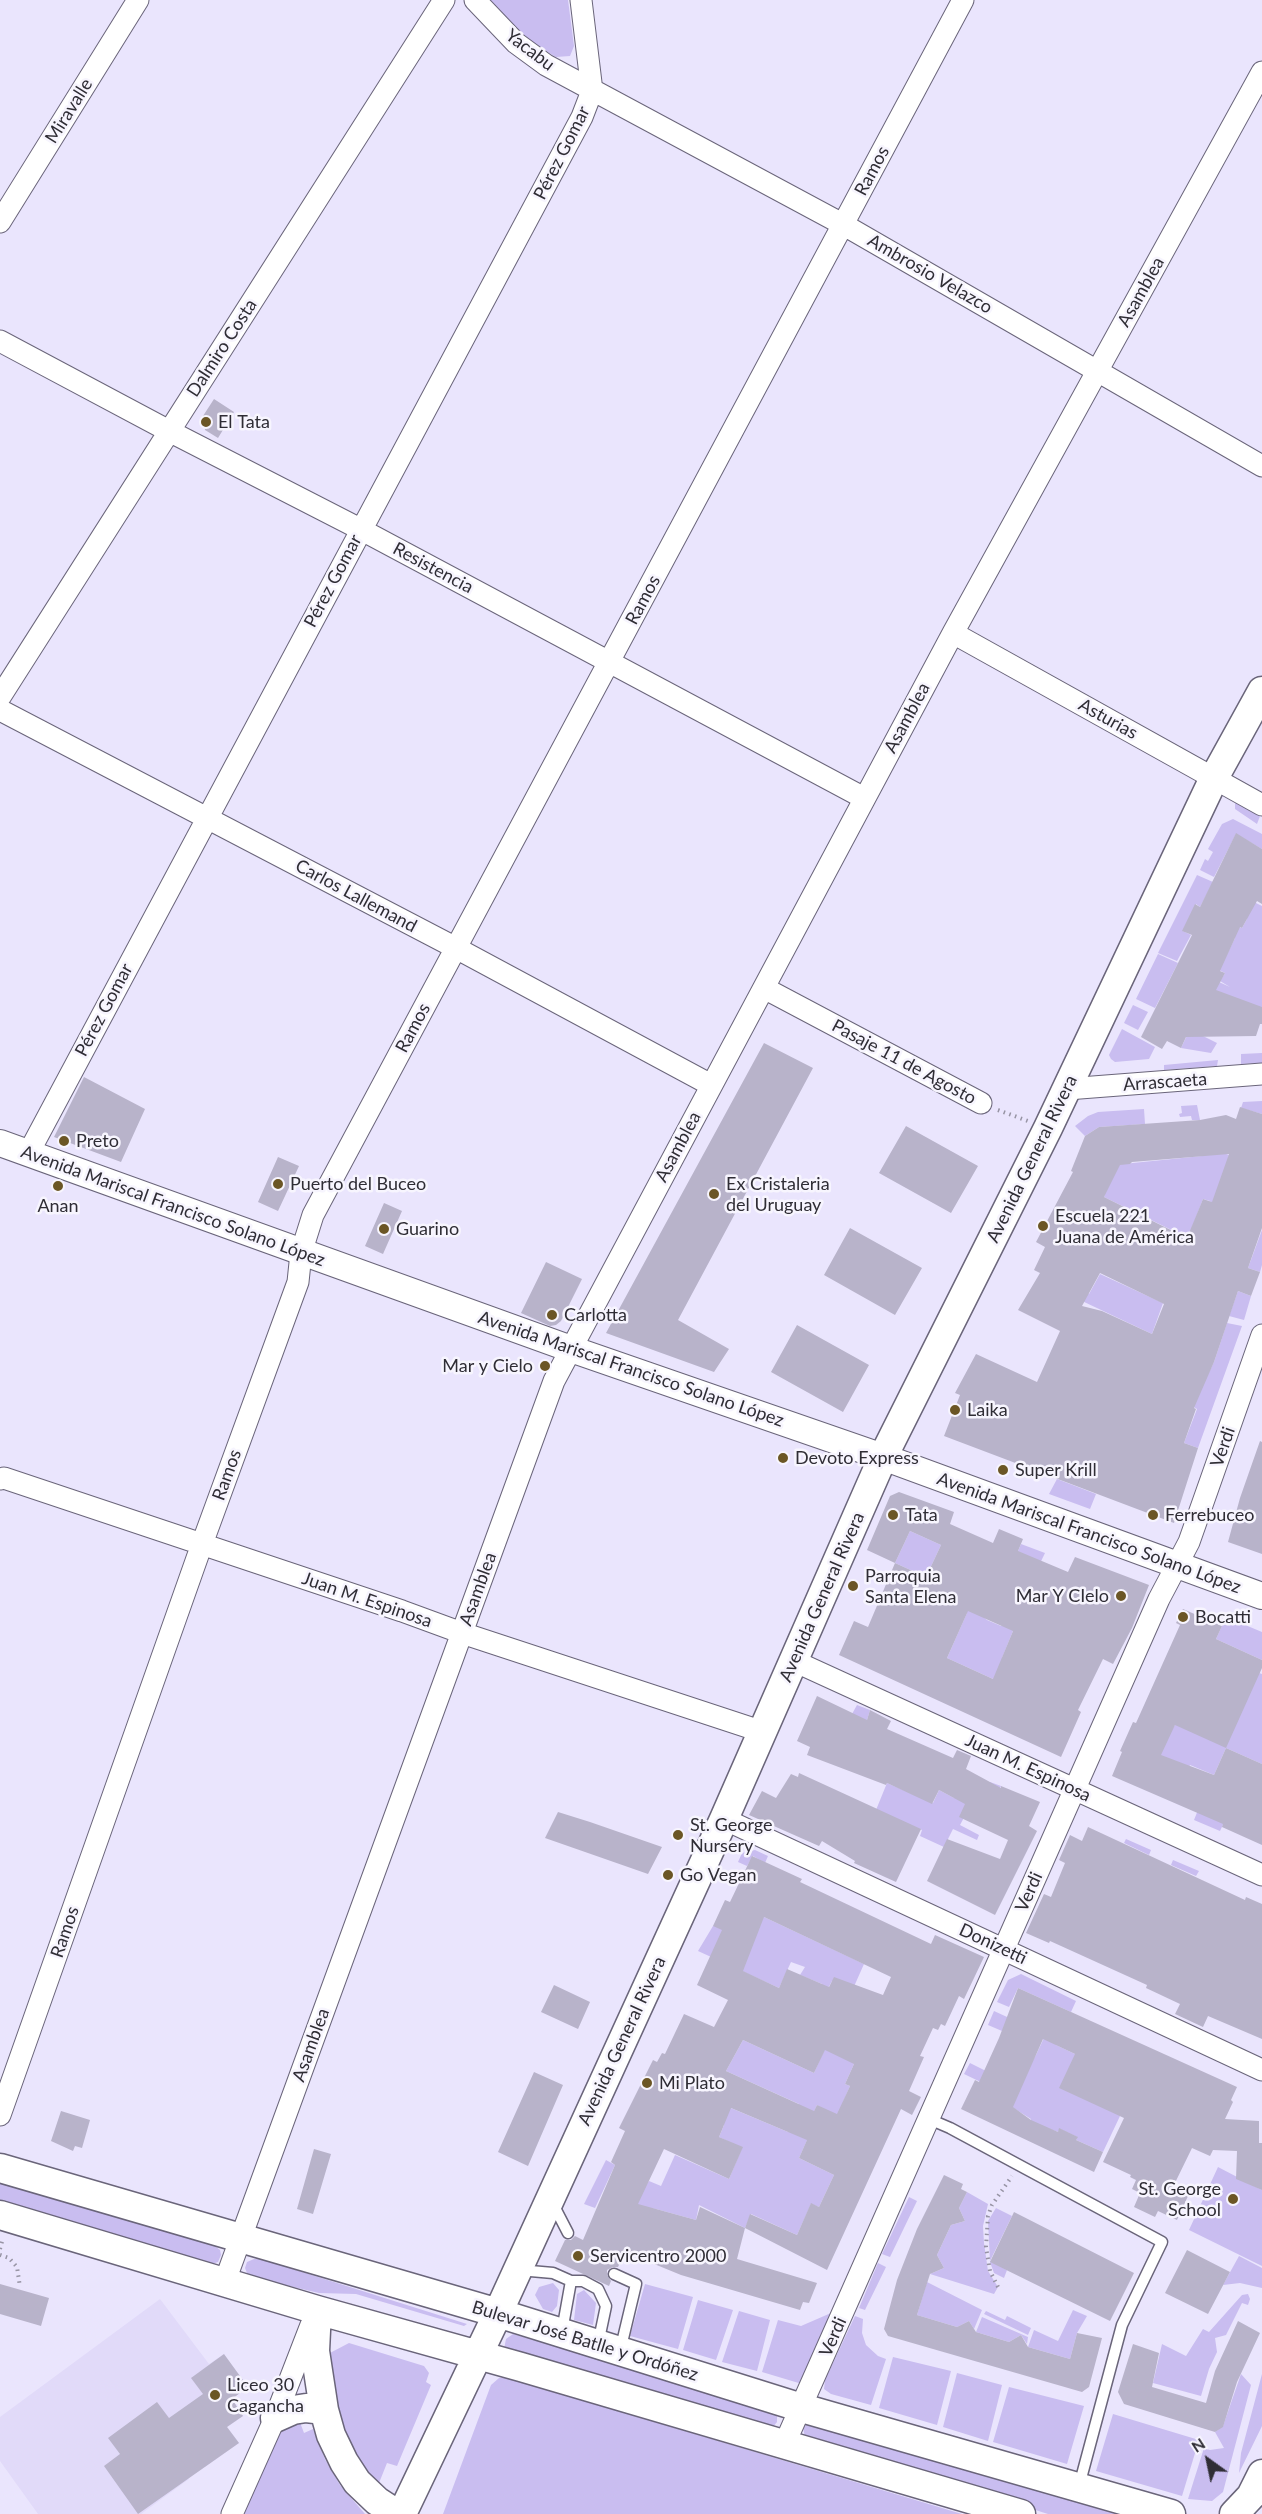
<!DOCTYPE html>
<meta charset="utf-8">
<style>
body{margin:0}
#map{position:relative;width:1262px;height:2514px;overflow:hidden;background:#eae5fd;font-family:Lato,sans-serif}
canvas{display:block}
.north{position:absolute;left:1178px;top:2430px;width:60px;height:60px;-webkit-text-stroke:4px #f7f5fe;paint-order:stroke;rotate:327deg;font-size:16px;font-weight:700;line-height:24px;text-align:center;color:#2f2d35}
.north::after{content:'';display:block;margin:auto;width:21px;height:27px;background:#2f2d35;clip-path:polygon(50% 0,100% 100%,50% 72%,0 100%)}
</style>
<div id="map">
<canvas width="1262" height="2514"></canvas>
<div class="north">N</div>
</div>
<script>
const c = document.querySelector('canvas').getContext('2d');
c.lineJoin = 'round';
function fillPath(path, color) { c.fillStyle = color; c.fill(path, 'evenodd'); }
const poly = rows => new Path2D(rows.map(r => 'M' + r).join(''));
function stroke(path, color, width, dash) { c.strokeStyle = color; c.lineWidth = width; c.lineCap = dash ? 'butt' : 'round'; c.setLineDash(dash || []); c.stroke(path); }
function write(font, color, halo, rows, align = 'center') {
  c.font = font + ' Lato,sans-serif'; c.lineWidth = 5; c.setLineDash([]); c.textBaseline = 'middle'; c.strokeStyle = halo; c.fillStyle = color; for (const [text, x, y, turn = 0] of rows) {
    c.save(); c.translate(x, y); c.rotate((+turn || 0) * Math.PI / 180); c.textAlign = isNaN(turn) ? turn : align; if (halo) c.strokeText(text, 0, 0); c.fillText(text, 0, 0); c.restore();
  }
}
const built = poly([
 [160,2299,209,2364,224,2354,232,2399,243,2416,227,2427,239,2443,205,2467,194,2452,178,2464,189,2479,141,2514,38,2514,0,2461,0,2417]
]);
const green = poly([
 [490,0,568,0,574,46,570,56,556,57,539,47,523,35],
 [1235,803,1260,816,1257,824,1235,809],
 [1233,819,1262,834,1262,849,1236,834,1214,877,1200,870,1205,859,1208,861,1213,852,1208,849,1222,824],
 [1197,875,1213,882,1200,907,1196,904,1183,931,1191,935,1177,961,1158,953],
 [1252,901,1262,906,1262,1007,1201,1035,1217,1043,1211,1053,1181,1048,1202,1004,1199,973,1230,987,1220,981,1225,973,1219,970,1235,938,1227,933,1233,924,1242,928,1247,919,1242,916],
 [1158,954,1178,963,1155,1008,1136,999],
 [1133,1005,1148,1012,1138,1030,1124,1023],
 [1122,1029,1155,1047,1149,1059,1115,1062,1111,1059,1109,1055],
 [1262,1053,1262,1063,1241,1064,1241,1054],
 [1218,1060,1217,1066,1164,1070,1164,1065],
 [1262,1101,1262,1114,1241,1108,1243,1102],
 [1197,1105,1200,1120,1192,1120,1191,1116,1180,1117,1179,1114,1182,1113,1181,1106],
 [1144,1109,1145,1124,1099,1127,1085,1136,1075,1126,1088,1116,1098,1112],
 [1218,1151,1229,1155,1217,1210,1210,1201,1203,1199,1188,1238,1104,1197,1113,1165,1202,1156],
 [1262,1230,1262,1265,1260,1272,1248,1268],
 [1100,1274,1163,1303,1152,1334,1063,1292,1069,1280,1089,1294],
 [1238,1291,1251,1296,1244,1320,1229,1316],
 [1227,1323,1242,1326,1198,1448,1184,1443,1197,1409,1192,1406,1214,1362],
 [1057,1479,1096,1494,1090,1509,1049,1494],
 [910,1531,941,1545,926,1577,895,1563],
 [1021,1544,1045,1553,1032,1580,1010,1570],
 [944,1585,987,1620,1001,1626,1017,1621,1002,1658,1015,1689,947,1658,967,1613],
 [1226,1617,1262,1632,1262,1660,1216,1639],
 [1259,1673,1262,1674,1262,1764,1226,1748,1214,1775,1190,1765,1189,1767,1145,1762,1175,1725],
 [857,1705,870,1710,867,1720,842,1732],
 [990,1782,1001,1786,987,1818,968,1810,960,1825,979,1835,977,1840,953,1829,944,1847,920,1836,922,1830,876,1810,887,1783,933,1803,939,1790,954,1798,958,1792],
 [1200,1805,1229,1812,1220,1831,1194,1820],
 [1126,1839,1151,1850,1149,1855,1124,1843],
 [755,1850,768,1856,765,1863,753,1856,747,1866,738,1862,742,1853],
 [1173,1860,1199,1871,1196,1876,1171,1865],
 [764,1917,864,1964,852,1991,832,1981,818,2006,822,1984,800,1975,805,1967,791,1962,779,1988,698,1951,713,1926],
 [1021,1974,1076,2001,1071,2012,1018,1988,1009,2007,997,2002,1008,1980],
 [994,2011,1018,2022,1002,2031,988,2025],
 [839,2017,854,2064,845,2084,850,2086,843,2102,863,2112,855,2130,817,2105,808,2124,813,2127,799,2158,834,2175,819,2207,811,2204,797,2235,751,2214,745,2228,699,2205,696,2220,656,2209,631,2206,649,2181,661,2186,675,2155,729,2179,742,2148,719,2137,724,2125,719,2122,726,2106,788,2132,799,2104,726,2071,743,2040,814,2073],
 [1049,2027,1056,2045,1077,2055,1120,2116,1103,2152,1076,2140,1077,2137,1060,2129,1058,2132,1030,2122,1031,2119,1007,2104,1036,2055],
 [970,2063,992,2074,987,2085,964,2074],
 [606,2160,615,2165,595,2208,584,2204],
 [1218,2167,1262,2190,1262,2266,1189,2230],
 [0,2183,215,2246,220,2250,221,2255,218,2262,212,2264,0,2202],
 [967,2192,988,2204,983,2226,984,2243,988,2271,998,2287,994,2294,930,2274,944,2268,937,2255,951,2225,965,2221,959,2208],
 [909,2197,917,2201,890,2257,882,2254],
 [996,2208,1012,2216,990,2261,1007,2270,1004,2278,994,2273,990,2262,988,2221],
 [1239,2256,1262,2268,1262,2288,1240,2283,1223,2285],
 [254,2259,261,2259,467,2324,464,2326,356,2294,319,2293,251,2277,247,2273,245,2268,247,2262],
 [878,2263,886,2267,865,2310,859,2308],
 [927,2282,982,2310,974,2329,969,2321,957,2327,917,2315],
 [553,2283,559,2290,557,2306,552,2312,543,2309,535,2295,539,2287],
 [645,2284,693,2297,678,2349,630,2336],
 [584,2290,596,2303,593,2325,574,2320,577,2294],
 [1248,2294,1250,2299,1248,2305,1242,2303,1226,2335,1215,2338,1217,2352,1209,2369,1201,2396,1153,2383,1162,2344,1186,2356,1203,2329,1209,2332,1242,2295],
 [698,2300,733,2310,716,2360,683,2350],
 [1073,2310,1087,2316,1077,2333,1070,2359,1028,2347,1034,2330,1058,2341],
 [739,2311,770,2320,757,2371,722,2362],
 [986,2311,1005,2320,1007,2316,1031,2328,1028,2335,984,2314],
 [831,2313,802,2384,762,2372,778,2320,801,2326],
 [855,2316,863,2319,862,2333,866,2345,878,2356,886,2359,871,2405,831,2394,824,2389,825,2380],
 [982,2317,1028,2337,1027,2344,1021,2335,1009,2342,976,2332],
 [513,2334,770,2407,777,2414,777,2422,772,2428,504,2349,506,2339],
 [349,2343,424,2366,429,2373,426,2382,431,2385,397,2466,387,2463,377,2488,340,2431,328,2354],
 [893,2357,951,2371,937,2425,879,2408],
 [957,2373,1002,2385,988,2441,943,2427],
 [1241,2374,1251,2385,1223,2492,1212,2501,1188,2499,1204,2448,1210,2450,1224,2448,1215,2432,1223,2426],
 [1262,2374,1262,2426,1239,2473,1241,2453],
 [505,2377,962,2514,443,2514,491,2385,499,2378],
 [1009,2387,1084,2406,1067,2464,993,2442],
 [1113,2414,1199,2440,1182,2496,1096,2471],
 [298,2417,304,2433,313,2429,325,2459,340,2485,365,2514,244,2514,283,2424],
 [808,2422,1135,2514,1048,2514,805,2437,803,2428]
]);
const building = poly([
 [214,399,234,412,218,438,205,430,203,416],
 [1236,833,1262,849,1262,904,1257,901,1242,928,1240,927,1220,971,1225,973,1216,990,1262,1007,1262,1024,1260,1024,1256,1036,1186,1037,1181,1048,1167,1041,1162,1049,1141,1037,1192,935,1182,931,1195,904,1200,907],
 [764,1043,813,1068,678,1320,729,1349,714,1372,606,1333],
 [84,1077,145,1109,121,1162,54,1137],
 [1240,1107,1262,1114,1262,1228,1248,1268,1260,1272,1251,1296,1238,1291,1214,1362,1194,1408,1196,1409,1184,1443,1198,1448,1174,1523,944,1436,960,1395,955,1393,976,1354,1037,1382,1060,1331,1018,1310,1040,1273,1034,1270,1045,1247,1036,1242,1073,1172,1071,1171,1085,1136,1099,1127,1200,1120,1226,1115,1236,1119],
 [1229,1154,1212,1202,1203,1199,1187,1238,1104,1197,1120,1165,1130,1164,1132,1162],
 [1100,1273,1164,1304,1152,1334,1102,1311,1082,1306],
 [906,1126,978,1166,951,1213,879,1173],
 [278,1157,299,1166,278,1211,258,1202],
 [384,1203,402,1211,383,1254,365,1246],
 [850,1228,922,1268,895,1315,824,1275],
 [546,1262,582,1279,561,1321,556,1325,550,1326,521,1313],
 [797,1325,869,1365,843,1412,771,1372],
 [1260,1441,1262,1442,1262,1554,1228,1542,1240,1498],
 [899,1492,954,1512,950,1524,993,1543,999,1529,1023,1539,1018,1551,1068,1572,1075,1557,1149,1585,1132,1628,1113,1664,1103,1659,1078,1710,1081,1712,1061,1757,839,1655,854,1621,868,1627,895,1563,867,1550,890,1496],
 [910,1531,941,1545,926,1577,895,1563],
 [968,1611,1013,1631,993,1679,947,1658],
 [1183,1609,1222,1626,1216,1639,1262,1660,1262,1668,1226,1748,1175,1725,1161,1755,1214,1775,1226,1748,1262,1764,1262,1845,1222,1827,1223,1824,1112,1776,1122,1752,1120,1751,1133,1722,1136,1723,1180,1625,1176,1623],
 [817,1696,867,1720,870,1710,891,1721,887,1729,953,1758,957,1750,971,1756,966,1769,1001,1788,1001,1786,1040,1802,1029,1826,1037,1831,995,1915,927,1881,947,1839,1000,1859,1008,1840,959,1817,965,1804,939,1790,932,1804,887,1783,886,1785,807,1755,810,1747,797,1741],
 [799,1773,921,1829,896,1882,854,1863,855,1861,822,1841,819,1846,749,1815,762,1791,776,1798,791,1774,798,1777],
 [558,1812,590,1822,662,1847,648,1874,545,1838],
 [1088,1827,1245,1900,1246,1897,1262,1904,1262,2039,1208,2016,1203,2027,1175,2014,1180,2004,1146,1988,1147,1985,1050,1941,1049,1943,1026,1933,1044,1894,1051,1897,1065,1863,1059,1860,1070,1835,1082,1841],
 [752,1856,802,1879,800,1882,931,1944,935,1935,984,1957,964,1999,959,1996,945,2026,941,2024,938,2030,933,2028,920,2056,924,2057,909,2091,921,2097,912,2115,901,2109,827,2270,745,2228,737,2259,817,2283,809,2303,803,2302,800,2310,681,2275,625,2252,618,2267,613,2267,607,2270,607,2275,611,2281,609,2286,555,2261,565,2240,571,2240,575,2236,583,2240,615,2165,611,2162,625,2131,619,2128,653,2060,657,2062,662,2053,665,2054,684,2014,714,2027,728,2000,697,1985,722,1930,713,1926,725,1900,730,1902],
 [764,1917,891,1977,883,1995,834,1977,829,1987,787,1969,779,1988,743,1971],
 [743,2040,814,2073,825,2050,854,2064,845,2084,850,2086,837,2114,817,2105,814,2111,726,2071],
 [731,2108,807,2140,799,2158,834,2175,819,2207,811,2203,797,2235,750,2214,745,2228,700,2207,696,2220,638,2204,664,2149,729,2179,743,2147,719,2137],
 [554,1985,590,2002,578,2029,541,2012],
 [1018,1988,1237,2087,1231,2100,1233,2102,1225,2119,1259,2121,1259,2143,1262,2143,1262,2190,1236,2179,1237,2151,1213,2150,1210,2156,1192,2148,1172,2189,1188,2196,1177,2220,1158,2211,1155,2217,1134,2207,1140,2193,1132,2189,1136,2180,1130,2177,1131,2175,1103,2162,1124,2118,1059,2088,1075,2054,1043,2039,1013,2107,1031,2120,1058,2132,1059,2128,1078,2137,1076,2140,1103,2152,1094,2172,961,2109,975,2080,979,2082,999,2038],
 [534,2072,563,2085,528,2166,498,2152],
 [61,2111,90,2120,82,2148,75,2146,73,2151,51,2141],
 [314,2149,331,2154,313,2214,297,2209],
 [944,2175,963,2184,961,2189,967,2192,959,2208,965,2221,951,2225,937,2255,944,2268,930,2274,917,2315,957,2327,969,2321,976,2332,1009,2342,1021,2335,1028,2347,1070,2359,1077,2333,1102,2338,1089,2387,1082,2392,888,2336,884,2329,897,2280,917,2229],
 [1014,2212,1134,2273,1110,2321,990,2262],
 [1187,2250,1230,2272,1208,2314,1165,2293],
 [0,2284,49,2298,41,2326,0,2314],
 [1238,2321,1260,2333,1237,2382,1223,2427,1215,2432,1124,2404,1118,2392,1133,2344,1159,2353,1152,2387,1206,2403,1215,2371],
 [224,2354,248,2387,232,2399,243,2416,227,2427,239,2443,138,2514,104,2466,120,2454,108,2438,157,2402,169,2418,203,2394,191,2378]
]);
const path = poly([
 [998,1110,1028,1121],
 [0,2249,3,2238],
 [0,2255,9,2258,17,2267,20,2287],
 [998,2287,990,2271,986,2247,988,2216,992,2205,1012,2176]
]);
const service = poly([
 [929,2119,950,2128,1162,2242,1122,2325,1079,2486],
 [553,2204,568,2233],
 [519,2270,553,2273,571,2281],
 [614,2274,636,2284,620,2351],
 [562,2331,571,2281,583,2281,598,2289,606,2306,598,2344]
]);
const minor = poly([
 [475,0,516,43,546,65,844,225,1262,466],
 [0,222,138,0],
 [0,341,169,431,360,529,864,798],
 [953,633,1262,805],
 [0,697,444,0],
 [0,710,456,948,711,1085],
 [764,988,981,1103],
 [1067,1089,1262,1074],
 [29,1152,582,117,592,91,581,0],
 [0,1479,4,1478,402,1611,462,1633,763,1732],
 [794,1661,1262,1875],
 [724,1819,1262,2070],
 [0,2115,202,1544,298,1282,301,1253,313,1215,963,0],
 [225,2281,554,1381,953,633,1262,72],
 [784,2445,1159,1599,1189,1542,1262,1335],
 [232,2514,275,2418,311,2325]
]);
const tertiary = poly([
 [0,1143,571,1349,883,1457,1262,1596]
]);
const secondary = poly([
 [0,2168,498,2313,802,2408,1171,2514],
 [0,2215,317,2310,521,2367,1021,2514],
 [317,2310,315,2351,324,2410,331,2435,344,2462,357,2482,377,2501,397,2514],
 [275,2418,293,2410,306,2408,324,2410],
 [402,2514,498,2313,724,1819,883,1457,1048,1128,1214,778,1262,691],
 [1234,2514,1251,2496,1262,2474]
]);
const markers = [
 [206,422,6,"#6b5625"],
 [64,1141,6,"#6b5625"],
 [278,1184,6,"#6b5625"],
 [58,1186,6,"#6b5625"],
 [714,1194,6,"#6b5625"],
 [1043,1226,6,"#6b5625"],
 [384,1229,6,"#6b5625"],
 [552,1315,6,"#6b5625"],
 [545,1366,6,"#6b5625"],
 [955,1410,6,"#6b5625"],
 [783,1458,6,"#6b5625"],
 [1003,1470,6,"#6b5625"],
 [893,1515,6,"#6b5625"],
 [1153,1515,6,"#6b5625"],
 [853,1586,6,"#6b5625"],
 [1121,1596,6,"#6b5625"],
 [1183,1617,6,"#6b5625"],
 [678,1835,6,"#6b5625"],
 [668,1875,6,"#6b5625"],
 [647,2083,6,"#6b5625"],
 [1233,2199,6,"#6b5625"],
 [578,2256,6,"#6b5625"],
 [215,2395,6,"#6b5625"]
];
const streetNames = [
 ["Yacabu",530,50,37],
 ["Miravalle",69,111,-58],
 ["Pérez Gomar",562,153,-63],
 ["Ramos",872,171,-62],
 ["Ambrosio Velazco",930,274,30],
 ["Asamblea",1141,292,-61],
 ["Dalmiro Costa",222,348,-57],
 ["Resistencia",433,568,28],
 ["Pérez Gomar",333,581,-62],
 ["Ramos",643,600,-62],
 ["Asamblea",907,718,-62],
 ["Asturias",1108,719,29],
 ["Carlos Lallemand",356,896,28],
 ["Pérez Gomar",104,1010,-62],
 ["Ramos",413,1028,-62],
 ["Pasaje 11 de Agosto",904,1062,28],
 ["Arrascaeta",1165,1082,-4],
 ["Asamblea",678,1147,-62],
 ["Avenida General Rivera",1032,1159,-64],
 ["Avenida Mariscal Francisco Solano López",173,1206,20],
 ["Avenida Mariscal Francisco Solano López",631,1369,19],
 ["Verdi",1223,1447,-71],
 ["Ramos",227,1475,-70],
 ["Avenida Mariscal Francisco Solano López",1089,1533,20],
 ["Asamblea",478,1589,-70],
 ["Avenida General Rivera",822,1597,-66],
 ["Juan M. Espinosa",367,1600,19],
 ["Juan M. Espinosa",1028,1768,25],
 ["Verdi",1029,1892,-66],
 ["Ramos",65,1932,-71],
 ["Donizetti",993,1944,25],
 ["Avenida General Rivera",622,2041,-65],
 ["Asamblea",311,2045,-70],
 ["Verdi",833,2337,-66],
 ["Bulevar José Batlle y Ordóñez",585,2341,17]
];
const poiNames = [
 ["El Tata",218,422],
 ["Preto",76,1141],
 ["Puerto del Buceo",290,1184],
 ["Ex Cristaleria",726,1184],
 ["del Uruguay",726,1205],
 ["Anan",58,1206,"center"],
 ["Escuela 221",1055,1216],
 ["Juana de América",1055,1237],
 ["Guarino",396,1229],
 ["Carlotta",564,1315],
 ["Mar y Cielo",533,1366,"right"],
 ["Laika",967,1410],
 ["Devoto Express",795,1458],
 ["Super Krill",1015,1470],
 ["Tata",905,1515],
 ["Ferrebuceo",1165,1515],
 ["Parroquia",865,1576],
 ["Santa Elena",865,1597],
 ["Mar Y CIelo",1109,1596,"right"],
 ["Bocatti",1195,1617],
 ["St. George",690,1825],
 ["Nursery",690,1846],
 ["Go Vegan",680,1875],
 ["Mi Plato",659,2083],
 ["St. George",1221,2189,"right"],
 ["School",1221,2210,"right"],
 ["Servicentro 2000",590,2256],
 ["Liceo 30",227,2385],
 ["Cagancha",227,2406]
];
fillPath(built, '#e1daf9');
fillPath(green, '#c9bdf0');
fillPath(building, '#b8b3ca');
stroke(service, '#6a657a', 13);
stroke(minor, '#6a657a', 23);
stroke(tertiary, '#6a657a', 28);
stroke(secondary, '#6a657a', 31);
stroke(path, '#9794a4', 4, [1.5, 4.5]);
stroke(service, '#fff', 10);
stroke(minor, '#fff', 21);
stroke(tertiary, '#fff', 26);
stroke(secondary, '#fff', 28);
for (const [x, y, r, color] of markers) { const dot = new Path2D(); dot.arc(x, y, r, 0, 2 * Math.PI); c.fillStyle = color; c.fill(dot); stroke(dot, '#f7f5fe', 2); }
write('18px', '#2f2d35', '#f7f5fe', streetNames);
write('18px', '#2f2d35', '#f7f5fe', poiNames, 'left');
</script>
